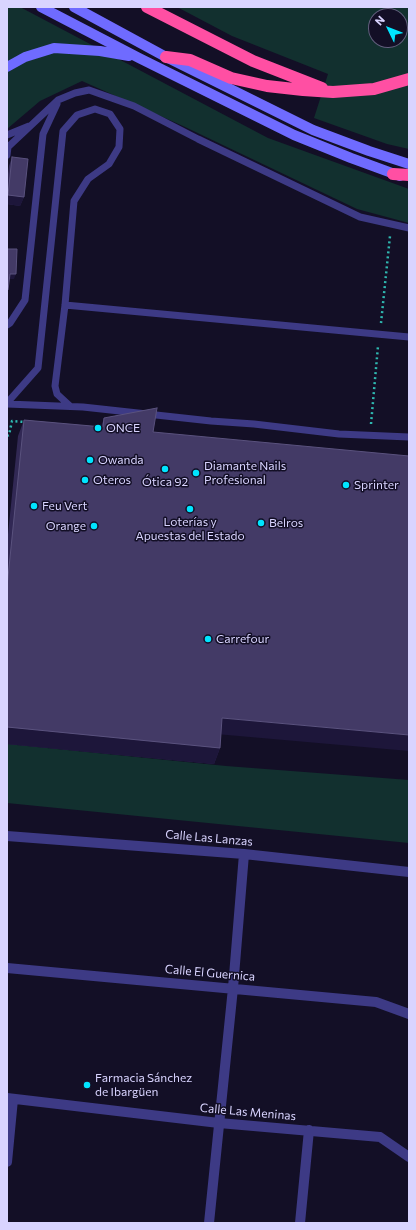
<!DOCTYPE html>
<meta charset="utf-8">
<style>
body{margin:0}
#map{position:relative;width:416px;height:1230px;overflow:hidden;background:#130f26;font-family:Commissioner,sans-serif}
canvas{display:block}
.frame{position:absolute;inset:0;border:8px solid #d9d4ff;pointer-events:none}
.north{position:absolute;left:368px;top:8px;width:40px;height:40px;box-sizing:border-box;background:#130f26;border:1px solid #625e7d;border-radius:50%;rotate:313deg;font-size:11px;font-weight:700;line-height:16px;text-align:center;color:#d9d4ff}
.north::after{content:'';display:block;margin:auto;width:14px;height:18px;background:#00e5ff;clip-path:polygon(50% 0,100% 100%,50% 72%,0 100%)}
</style>
<div id="map">
<canvas width="416" height="1230"></canvas>
<div class="frame"></div>
<div class="north">N</div>
</div>
<script>
const c = document.querySelector('canvas').getContext('2d');
c.lineJoin = 'round';
function fillPath(path, color) { c.fillStyle = color; c.fill(path, 'evenodd'); }
const poly = rows => new Path2D(rows.map(r => 'M' + r).join(''));
function stroke(path, color, width, dash) { c.strokeStyle = color; c.lineWidth = width; c.lineCap = dash ? 'butt' : 'round'; c.setLineDash(dash || []); c.stroke(path); }
function write(font, color, halo, rows, align = 'center') {
  c.font = font + ' Commissioner,sans-serif'; c.lineWidth = 3; c.setLineDash([]); c.textBaseline = 'middle'; c.strokeStyle = halo; c.fillStyle = color; for (const [text, x, y, turn = 0] of rows) {
    c.save(); c.translate(x, y); c.rotate((+turn || 0) * Math.PI / 180); c.textAlign = isNaN(turn) ? turn : align; if (halo) c.strokeText(text, 0, 0); c.fillText(text, 0, 0); c.restore();
  }
}
const green = poly([
 [7,7,20,7,268,138,409,189,409,223,357,209,183,126,82,81,40,101,7,129],
 [177,7,409,7,409,149,387,144,314,118,328,74,232,36],
 [376,16,400,16,400,40,376,40],
 [7,744,226,766,409,780,409,843,7,803]
]);
const path = poly([
 [381,323,390,236],
 [371,424,378,346],
 [7,436,9,435,12,421,25,422]
]);
const service = poly([
 [7,135,29,126],
 [7,155,8,147,58,100,75,93,89,90,134,106,198,139,360,217,409,228],
 [65,305,409,337],
 [7,325,10,323,25,300,43,134,57,104],
 [7,403,38,368,63,131,77,115,95,109,110,114,120,129,119,147,109,164,88,179,74,201,65,305,55,386,57,394,70,406],
 [7,404,83,407,211,421,254,424,339,434,409,437]
]);
const minor = poly([
 [7,836,244,854,409,872],
 [7,968,376,1002,409,1014],
 [7,1098,219,1123,380,1137,409,1157],
 [7,1162,13,1099],
 [209,1223,233,988,244,854],
 [300,1223,309,1130]
]);
const secondary = poly([
 [41,7,139,58,294,135,351,158,400,176],
 [74,7,166,57,313,130,369,151,409,164],
 [7,67,25,57,54,48,100,51,129,56]
]);
const motorway = poly([
 [147,7,253,61,322,88],
 [166,57,190,60,231,78,267,86,303,90,333,92,374,89,409,79],
 [393,174,409,175]
]);
const wall = poly([
 [12,157,24,197,20,206,7,204,7,181,9,166],
 [104,418,153,432,221,734,220,748,214,764,7,744,7,544,18,436,24,420,101,427]
]);
const shadedWall = poly([
 [8,195,24,197,20,206,7,204],
 [10,274,16,274,14,279,8,279],
 [222,718,409,735,409,751,216,734],
 [7,727,220,748,214,764,7,744]
]);
const building = poly([
 [12,157,28,159,24,197,8,195,12,157],
 [7,249,17,249,16,274,10,274,8,290,7,290,7,249],
 [157,408,153,432,409,456,409,735,222,718,220,748,7,727,7,587,24,420,103,427,104,418,157,408]
]);
const markers = [
 [98,428,4,"#00e5ff"],
 [90,460,4,"#00e5ff"],
 [165,469,4,"#00e5ff"],
 [196,473,4,"#00e5ff"],
 [85,480,4,"#00e5ff"],
 [346,485,4,"#00e5ff"],
 [34,506,4,"#00e5ff"],
 [190,509,4,"#00e5ff"],
 [261,523,4,"#00e5ff"],
 [94,526,4,"#00e5ff"],
 [208,639,4,"#00e5ff"],
 [87,1085,4,"#00e5ff"]
];
const poiNames = [
 ["ONCE",106,428],
 ["Owanda",98,460],
 ["Diamante Nails",204,466],
 ["Profesional",204,480],
 ["Oteros",93,480],
 ["Ótica 92",165,482,"center"],
 ["Sprinter",354,485],
 ["Feu Vert",42,506],
 ["Loterías y",190,522,"center"],
 ["Apuestas del Estado",190,536,"center"],
 ["Belros",269,523],
 ["Orange",86,526,"right"],
 ["Carrefour",216,639],
 ["Farmacia Sánchez",95,1078],
 ["de Ibargüen",95,1092]
];
const streetNames = [
 ["Calle Las Lanzas",209,838,5],
 ["Calle El Guernica",210,973,5],
 ["Calle Las Meninas",248,1112,5]
];
fillPath(green, '#12302f');
stroke(path, '#2fb8b0', 2.5, [2, 3]);
stroke(service, '#3d3a85', 7);
stroke(minor, '#3d3a85', 10);
stroke(secondary, '#6f6bff', 10);
stroke(motorway, '#ff4fa3', 12);
fillPath(wall, '#312854');
fillPath(shadedWall, '#1d163a');
fillPath(building, '#433a66');
stroke(building, '#5a527e', 1);
for (const [x, y, r, color] of markers) { const dot = new Path2D(); dot.arc(x, y, r, 0, 2 * Math.PI); c.fillStyle = color; c.fill(dot); stroke(dot, '#130f26', 1.5); }
write('12px', '#d9d4ff', '#130f26', poiNames, 'left');
write('12px', '#d9d4ff', '#130f26', streetNames);
</script>
